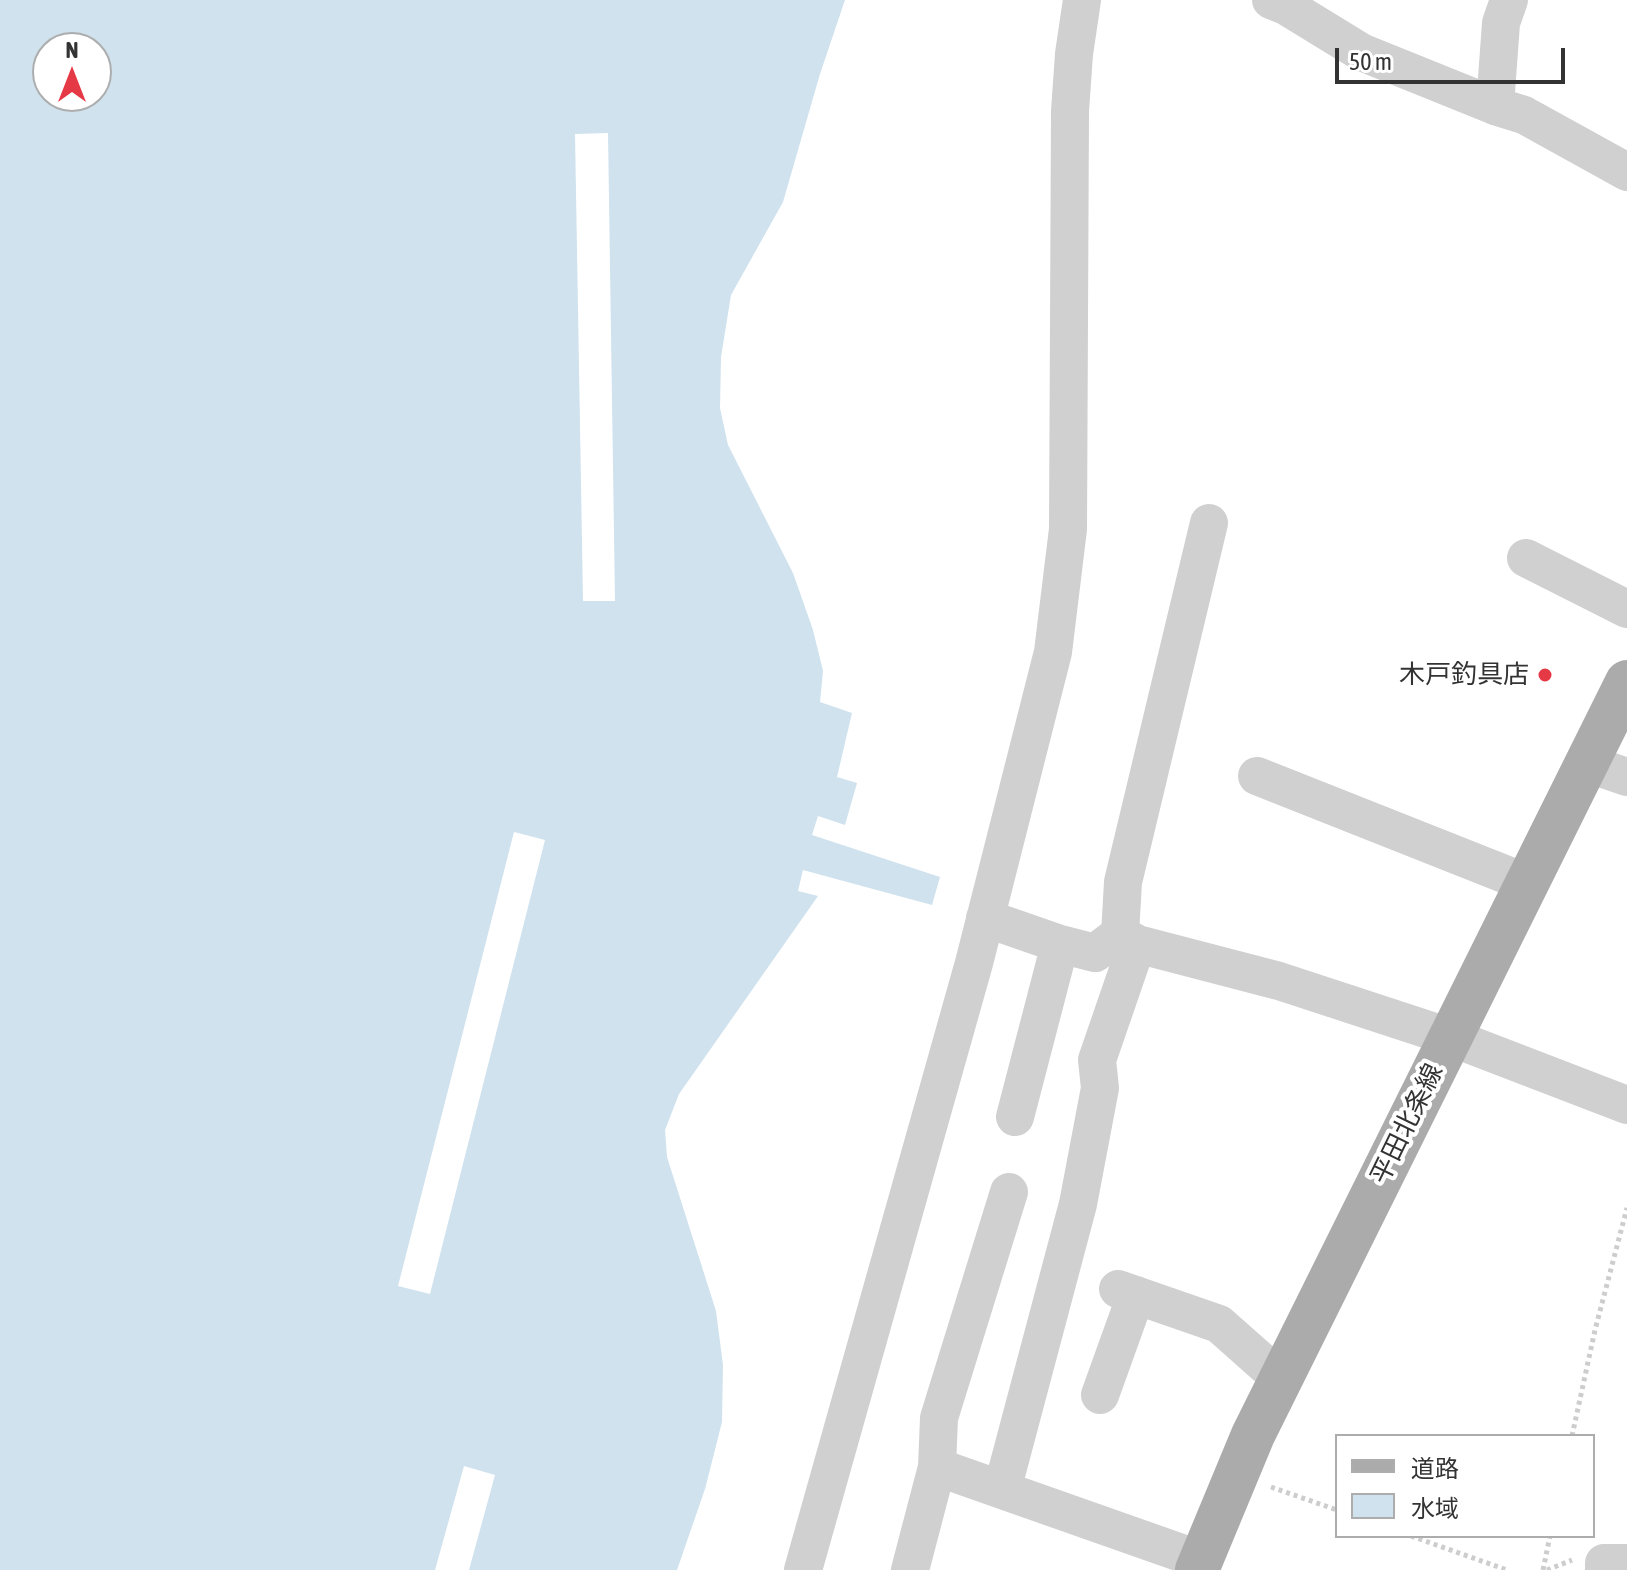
<!DOCTYPE html>
<meta charset="utf-8">
<style>
body{margin:0}
#map{position:relative;width:1627px;height:1570px;overflow:hidden;background:#fff;font-family:"Asap Condensed","Noto Sans JP",sans-serif}
canvas{display:block}
.legend{position:absolute;left:1335px;top:1434px;width:260px;height:104px;box-sizing:border-box;background:#fff;border:2px solid #adadad;margin:0;padding:10px 14px;list-style:none;font-size:24px;color:#333}
.legend li{display:flex;align-items:center;gap:16px;height:40px}
.legend b{width:40px;border:2px solid #adadad}
.north{position:absolute;left:32px;top:32px;width:80px;height:80px;box-sizing:border-box;background:#fff;border:2px solid #adadad;border-radius:50%;rotate:0deg;font-size:22px;font-weight:700;line-height:32px;text-align:center;color:#333}
.north::after{content:'';display:block;margin:auto;width:28px;height:36px;background:#e63946;clip-path:polygon(50% 0,100% 100%,50% 72%,0 100%)}
.scale{position:absolute;left:1335px;top:48px;width:230px;height:36px;box-sizing:border-box;border:4px solid #333;border-top:0;padding-left:10px;font-size:24px;line-height:28px;white-space:nowrap;color:#333;-webkit-text-stroke:6px #fff;paint-order:stroke}
</style>
<div id="map">
<canvas width="1627" height="1570"></canvas>
<ul class="legend">
<li><b style="height:10px;background:#ababab"></b>道路</li>
<li><b style="height:22px;background:#cfe2ee"></b>水域</li>
</ul>
<div class="north">N</div>
<div class="scale">50 m</div>
</div>
<script>
const c = document.querySelector('canvas').getContext('2d');
c.lineJoin = 'round';
function fillPath(path, color) { c.fillStyle = color; c.fill(path, 'evenodd'); }
const poly = rows => new Path2D(rows.map(r => 'M' + r).join(''));
function stroke(path, color, width, dash) { c.strokeStyle = color; c.lineWidth = width; c.lineCap = dash ? 'butt' : 'round'; c.setLineDash(dash || []); c.stroke(path); }
function write(font, color, halo, rows, align = 'center') {
  c.font = font + ' "Asap Condensed","Noto Sans JP",sans-serif'; c.lineWidth = 8; c.setLineDash([]); c.textBaseline = 'middle'; c.strokeStyle = halo; c.fillStyle = color; for (const [text, x, y, turn = 0] of rows) {
    c.save(); c.translate(x, y); c.rotate((+turn || 0) * Math.PI / 180); c.textAlign = isNaN(turn) ? turn : align; if (halo) c.strokeText(text, 0, 0); c.fillText(text, 0, 0); c.restore();
  }
}
const water = poly([
 [0,0,845,0,820,74,783,202,731,295,721,357,720,408,728,445,793,573,813,630,823,671,820,702,852,713,837,777,857,783,845,825,818,816,812,835,940,877,932,905,803,870,798,891,818,896,679,1094,665,1130,667,1157,716,1311,723,1365,722,1422,705,1489,677,1570,0,1570],
 [48,48,96,48,96,96,48,96]
]);
const pier = poly([
 [608,133,615,601,583,601,575,134],
 [514,832,545,840,430,1294,398,1286],
 [464,1466,495,1475,469,1570,435,1570]
]);
const path = poly([
 [1572,1436,1595,1330,1627,1208],
 [1271,1487,1337,1510],
 [1411,1536,1507,1570],
 [1543,1570,1550,1536],
 [1547,1570,1572,1560]
]);
const minor = poly([
 [1271,0,1286,6,1361,52,1495,106],
 [1509,0,1501,23,1495,106,1524,115,1627,172],
 [1209,523,1123,882,1120,934,1137,944,1279,981,1450,1037,1627,1105],
 [1526,558,1627,609],
 [1586,763,1627,777],
 [1257,776,1527,883],
 [985,918,1060,944,1095,953,1120,934],
 [1015,1117,1060,944],
 [1118,1289,1219,1324,1281,1379],
 [1100,1395,1136,1295],
 [937,1467,1201,1560],
 [1002,1490,1078,1204,1100,1088,1097,1060,1137,944],
 [803,1570,974,963,1053,652,1068,529,1070,111,1074,54,1082,0],
 [910,1570,937,1467,939,1418,1009,1192],
 [1604,1570,1604,1563,1627,1563]
]);
const major = poly([
 [1197,1570,1253,1435,1627,682]
]);
const markers = [
 [1545,675,8,"#e63946"]
];
const poiNames = [
 ["木戸釣具店",1529,675]
];
const streetNames = [
 ["平田北条線",1407,1124,-64]
];
fillPath(water, '#cfe2ee');
fillPath(pier, '#fff');
stroke(path, '#cdcdcd', 5, [4, 4]);
stroke(minor, '#d0d0d0', 38);
stroke(major, '#ababab', 44);
for (const [x, y, r, color] of markers) { const dot = new Path2D(); dot.arc(x, y, r, 0, 2 * Math.PI); c.fillStyle = color; c.fill(dot); stroke(dot, '#fff', 3); }
write('26px', '#333', '#fff', poiNames, 'right');
write('26px', '#333', '#fff', streetNames);
</script>
